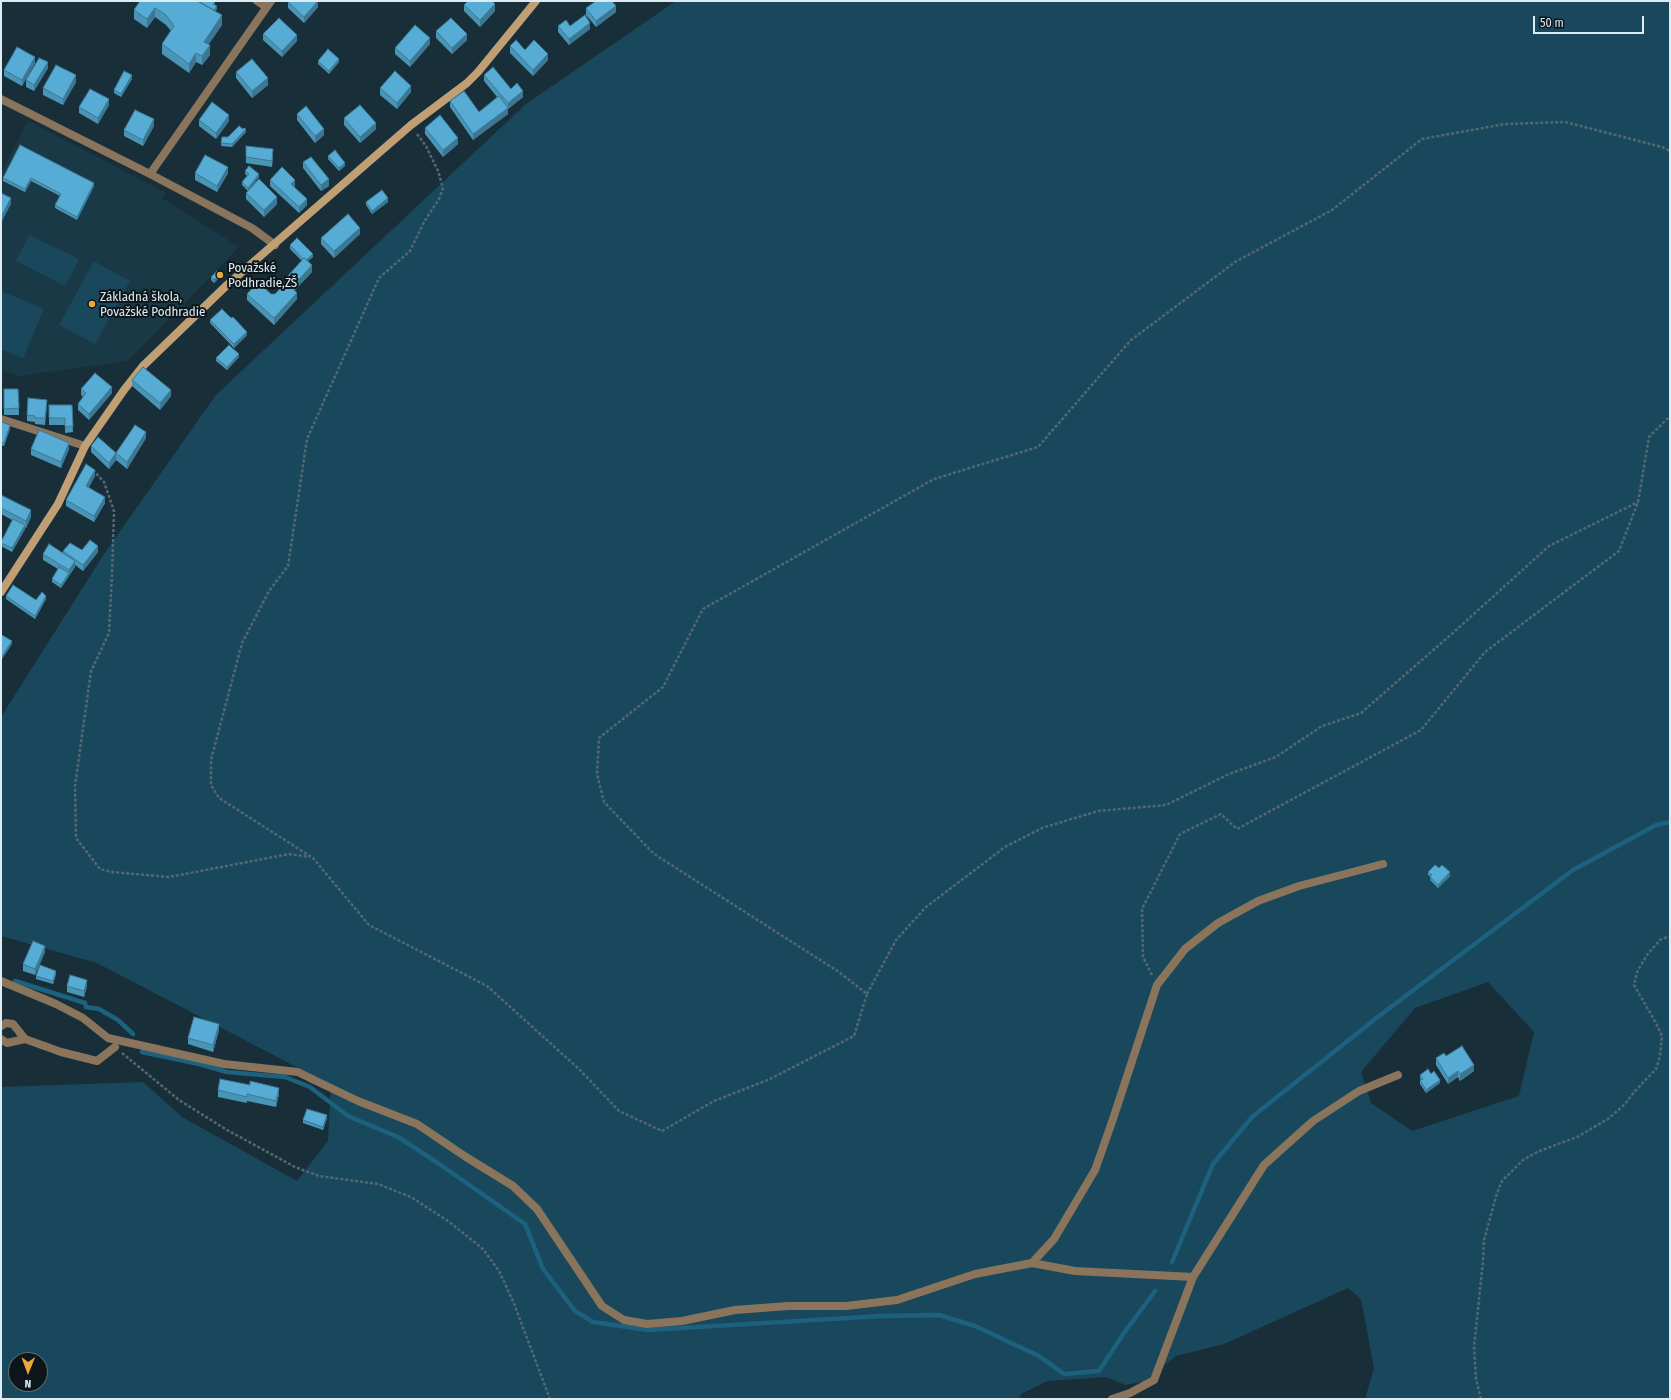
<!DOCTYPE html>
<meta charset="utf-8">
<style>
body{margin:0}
#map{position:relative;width:1671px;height:1400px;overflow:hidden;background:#182f3a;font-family:"Fira Sans Condensed",sans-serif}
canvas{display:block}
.frame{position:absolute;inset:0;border:2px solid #ddebf2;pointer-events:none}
.north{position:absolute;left:8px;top:1352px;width:40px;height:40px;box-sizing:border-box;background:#0c151a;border:1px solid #606b70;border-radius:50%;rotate:181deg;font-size:11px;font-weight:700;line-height:16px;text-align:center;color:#ddebf2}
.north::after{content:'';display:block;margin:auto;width:14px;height:18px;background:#efa73d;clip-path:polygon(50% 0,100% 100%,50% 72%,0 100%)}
.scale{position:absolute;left:1533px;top:16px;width:111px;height:18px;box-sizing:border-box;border:2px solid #ddebf2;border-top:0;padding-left:5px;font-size:12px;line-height:14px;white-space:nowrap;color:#ddebf2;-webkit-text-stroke:3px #0c151a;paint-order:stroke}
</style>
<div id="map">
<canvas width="1671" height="1400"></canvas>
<div class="frame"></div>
<div class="north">N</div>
<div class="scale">50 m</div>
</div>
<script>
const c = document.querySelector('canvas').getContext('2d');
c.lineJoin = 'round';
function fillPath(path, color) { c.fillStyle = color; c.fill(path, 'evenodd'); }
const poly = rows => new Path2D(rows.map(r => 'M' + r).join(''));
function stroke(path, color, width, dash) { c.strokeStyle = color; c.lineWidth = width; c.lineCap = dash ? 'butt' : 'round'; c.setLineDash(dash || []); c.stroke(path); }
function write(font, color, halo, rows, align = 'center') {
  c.font = font + ' "Fira Sans Condensed",sans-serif'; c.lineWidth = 4; c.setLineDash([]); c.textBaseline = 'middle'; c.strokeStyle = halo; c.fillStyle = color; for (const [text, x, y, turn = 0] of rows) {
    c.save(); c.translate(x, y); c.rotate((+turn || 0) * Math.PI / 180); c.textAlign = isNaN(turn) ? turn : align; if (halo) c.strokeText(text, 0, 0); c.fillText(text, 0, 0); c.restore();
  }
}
const built = poly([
 [28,121,166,193,162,198,239,247,128,361,19,376,1,370,1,173]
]);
const green = poly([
 [676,1,1670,1,1670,1399,1365,1399,1374,1368,1361,1299,1348,1288,1224,1344,1176,1356,1145,1381,1126,1385,1106,1377,1047,1381,1021,1394,1020,1399,1,1399,1,1087,143,1082,182,1117,297,1181,328,1141,331,1085,97,963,1,936,1,717,106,551,216,395,526,104],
 [1488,982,1534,1032,1519,1096,1412,1131,1371,1103,1361,1072,1415,1008],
 [16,1360,40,1360,40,1384,16,1384],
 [29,235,79,259,65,286,16,261],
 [94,261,130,281,95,344,59,325],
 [1,291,44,309,23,358,1,349]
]);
const stream = poly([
 [15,981,85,1003,86,1007,99,1009,118,1020,133,1034],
 [142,1052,199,1064,227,1072,285,1077,310,1087,348,1116,398,1137,435,1161,525,1224,543,1269,575,1311,593,1322,648,1330,881,1316,939,1315,975,1326,1039,1356,1064,1374,1099,1371,1124,1333,1155,1291],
 [1172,1262,1213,1164,1252,1117,1379,1016,1573,870,1656,825,1670,822]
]);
const path = poly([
 [417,134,426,146,438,171,443,188,439,199,424,222,410,251,379,278,307,439,288,566,269,591,242,643,211,760,211,785,219,798,313,858,369,925,487,986,580,1070,619,1111,662,1131,714,1101,770,1079,854,1036,867,994,839,972,654,854,604,802,597,774,599,738,663,687,703,609,934,479,1038,447,1131,340,1235,262,1332,210,1422,139,1505,124,1565,122,1662,147,1670,151],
 [93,470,104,482,114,511,112,575,109,633,91,671,75,786,76,838,100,869,112,872,169,877,289,854,310,857],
 [1152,975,1143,957,1142,909,1180,834,1221,814,1237,829,1421,730,1485,652,1619,551,1638,502,1649,437,1670,416],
 [867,994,896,940,926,907,1005,847,1042,828,1098,811,1166,805,1229,774,1276,757,1322,726,1361,713,1454,632,1549,546,1638,502],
 [122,1053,179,1100,227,1130,295,1167,319,1176,378,1184,411,1197,448,1221,483,1249,499,1271,513,1301,550,1399],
 [1481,1399,1476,1379,1474,1347,1483,1261,1484,1240,1497,1193,1502,1181,1523,1160,1537,1152,1577,1137,1608,1119,1625,1104,1634,1092,1656,1069,1660,1056,1662,1036,1656,1023,1634,985,1637,972,1647,955,1660,940,1670,936]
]);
const lane = poly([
 [1,1026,6,1023,13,1024,25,1039],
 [1,1039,7,1043,25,1039,61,1052,97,1061,115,1047],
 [312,1079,358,1101,417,1124,466,1157,513,1186,537,1209,602,1306,624,1320,647,1324,682,1321,735,1310,788,1306,846,1306,897,1300,975,1274,1032,1263,1054,1239,1095,1170,1113,1119,1157,985,1185,949,1218,923,1258,901,1299,886,1383,864],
 [1032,1263,1075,1271,1193,1277,1264,1165,1313,1121,1359,1091,1398,1075],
 [1112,1399,1130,1393,1154,1380,1193,1277]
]);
const street = poly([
 [257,1,266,7],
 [1,99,150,174,252,228,275,245],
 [150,174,271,1],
 [1,419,85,446],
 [1,981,56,1004,83,1018,108,1038,224,1064,298,1072,312,1079]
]);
const secondary = poly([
 [1,592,58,504,85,446,124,390,143,366,227,285,411,125,467,83,478,72,536,1]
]);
const wall = poly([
 [140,1,215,1,215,3,214,5,217,9,215,11,222,25,208,45,210,55,202,65,196,62,189,73,162,54,162,44,171,31,166,25,155,17,147,28,134,19,134,10],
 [288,2,318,7,304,23,288,8],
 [464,5,495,11,480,27,464,11],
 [586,8,616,12,596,27,586,15],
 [558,26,590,29,569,45,558,32],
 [436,31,467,40,452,54,436,38],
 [263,34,297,41,282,57,263,40],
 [430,44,410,67,395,54,395,48],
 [510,46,525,50,548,60,533,76,510,53],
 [318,61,339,62,329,74,318,64],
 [35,63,22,86,4,76,4,70],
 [48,68,34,91,26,87,26,80],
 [236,72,268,85,252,98,236,78],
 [484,75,511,89,523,97,508,109,508,114,473,140,450,107,450,101,479,112,497,97,484,81],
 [132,79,121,97,114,93,114,90],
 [76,82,63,105,43,95,43,88],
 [380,88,411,92,397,109,380,95],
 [109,105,98,124,79,113,79,107],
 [297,114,324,135,315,143,297,120],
 [344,118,376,129,360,143,344,125],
 [199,120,229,121,216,139,199,126],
 [154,126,143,146,124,136,124,130],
 [425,128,458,144,443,157,425,134],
 [246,132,232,147,221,146,222,137,228,137],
 [20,145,94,186,77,220,55,208,55,205,60,196,31,181,25,192,3,181,3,178],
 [273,156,272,167,246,163,246,157],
 [328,156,345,166,339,171,328,159],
 [303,162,329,186,321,191,303,168],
 [245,171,259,177,248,191,242,185,242,182,247,176,245,174],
 [195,173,228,173,217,192,195,180],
 [270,180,295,186,294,187,307,205,299,213,270,186],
 [246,193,277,204,264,217,246,199],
 [366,202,388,202,372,214,366,205],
 [360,234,334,258,321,244,321,238],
 [290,245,313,257,308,261,312,272,295,290,297,299,274,325,247,300,247,294,275,294,287,283,287,277,302,261,290,249],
 [211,277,220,277,214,283,211,280],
 [210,320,247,335,234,348,210,323],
 [239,357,227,370,216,361,216,358],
 [132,380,171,396,160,410,132,386],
 [4,389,18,389,19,415,4,415],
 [81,389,112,393,89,420,78,410,78,404,83,397,81,395],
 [49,405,72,405,73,432,65,433,65,425,49,425],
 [47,406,45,425,35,424,35,422,27,421,27,415],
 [1,422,10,429,4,446,1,445],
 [146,438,127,469,116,460,116,453],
 [91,446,116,460,109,469,91,452],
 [31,449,69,449,61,468,31,455],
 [95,476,89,487,105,503,94,522,66,506,66,500],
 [1,495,31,517,26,528,25,527,25,529,12,552,1,546,1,542,12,520,1,514],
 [82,550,98,552,83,571,75,565,75,567,61,588,52,582,52,579,58,569,43,560,43,554,63,553,63,551],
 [6,596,36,600,46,599,35,619,6,599],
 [1439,868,1450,876,1438,888,1430,880,1431,877,1428,875,1428,872],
 [45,952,35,975,23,971,23,964],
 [56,974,53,984,36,979,36,976],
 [67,986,87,986,84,997,67,992],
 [219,1030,213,1052,188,1044,188,1038],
 [1446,1056,1474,1071,1460,1081,1458,1077,1448,1084,1436,1065,1436,1058],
 [1420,1075,1440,1083,1426,1093,1420,1084,1420,1080,1421,1080,1420,1078],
 [218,1090,279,1094,276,1107,247,1101,247,1103,218,1097],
 [327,1118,323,1130,303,1123,303,1120]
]);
const shadedWall = poly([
 [318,1,318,7,304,23,304,17],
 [495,4,495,11,480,27,480,20],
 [217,6,217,9,212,16,212,13],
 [616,6,616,12,596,27,596,21],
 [155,8,155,17,147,28,147,19],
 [222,15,222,25,204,51,204,42],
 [590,23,590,29,569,45,569,39],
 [467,34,467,40,452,54,452,48],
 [297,35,297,41,282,57,282,51],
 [430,38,430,44,410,67,410,61],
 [210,45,210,55,202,65,202,56],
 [196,53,196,62,189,73,189,64],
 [548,54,548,60,533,76,533,70],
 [35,57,35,63,22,86,22,80],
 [339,59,339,62,329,74,329,71],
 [48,62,48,68,34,91,34,85],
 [76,75,76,82,63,105,63,99],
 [132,75,132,79,121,97,121,94],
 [268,78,268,85,252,98,252,91],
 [411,86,411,92,397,109,397,103],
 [523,91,523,97,508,109,508,114,473,140,473,134,508,108,508,103],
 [109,99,109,105,98,124,98,118],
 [229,115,229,121,216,139,216,133],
 [154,119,154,126,143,146,143,140],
 [376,123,376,129,360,143,360,137],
 [246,129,246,132,232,147,232,144],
 [324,129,324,135,315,143,315,136],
 [458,138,458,144,443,157,443,150],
 [345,163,345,166,339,171,339,168],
 [228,167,228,173,217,192,217,186],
 [259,174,259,177,248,191,248,188],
 [31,178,31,181,25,192,25,189],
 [329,179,329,186,321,191,321,185],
 [295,180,295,186,291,190,291,184],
 [94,183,94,186,77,220,77,217],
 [277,197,277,204,264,217,264,210],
 [11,198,11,204,1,223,1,217],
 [388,198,388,202,372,214,372,211],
 [307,199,307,205,299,213,299,207],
 [360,228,360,234,334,258,334,251],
 [313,254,313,257,305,264,305,261],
 [312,265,312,272,295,290,295,284],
 [220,274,220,277,214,283,214,280],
 [297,293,297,299,274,325,274,318],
 [247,332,247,335,234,348,234,344],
 [239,354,239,357,227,370,227,367],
 [112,387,112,393,89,420,89,414],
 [171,390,171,396,160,410,160,403],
 [10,425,10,429,4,446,4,443],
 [146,432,146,438,127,469,127,462],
 [69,443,69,449,61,468,61,462],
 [116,453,116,460,109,469,109,463],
 [95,470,95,476,86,492,86,486],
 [105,497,105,503,94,522,94,516],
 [31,510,31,517,26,528,26,521],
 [25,525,25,529,12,552,12,548],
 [98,546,98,552,83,571,83,565],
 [75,561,75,567,61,588,61,585,69,573,69,570],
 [46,596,46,599,35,619,35,616],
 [12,641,12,644,1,661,1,658],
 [1450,872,1450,876,1438,888,1438,885],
 [45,946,45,952,35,975,35,969],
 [56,971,56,974,53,984,53,981],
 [87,980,87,986,84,997,84,991],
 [219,1024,219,1030,213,1052,213,1045],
 [1474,1065,1474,1071,1460,1081,1460,1074],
 [1458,1071,1458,1077,1448,1084,1448,1078],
 [1440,1080,1440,1083,1426,1093,1426,1090],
 [279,1088,279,1094,276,1107,276,1101],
 [327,1115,327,1118,323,1130,323,1127]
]);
const building = poly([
 [140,1,197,1,222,15,204,42,210,45,202,56,196,53,189,64,162,44,174,26,166,15,155,8,147,19,134,10,140,1],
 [201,1,215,1,213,4,217,6,214,10,200,2,201,1],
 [288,1,318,1,304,17,288,2,288,1],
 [468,1,492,1,495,4,480,20,464,5,468,1],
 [596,1,612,1,616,6,596,21,586,8,596,1],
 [585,15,590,23,569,39,558,26,566,20,570,26,585,15],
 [279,18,297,35,282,51,263,34,279,18],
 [451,18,467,34,452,48,436,31,451,18],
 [415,25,430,38,410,61,395,48,415,25],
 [516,40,525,50,534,40,548,54,533,70,510,46,516,40],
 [17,47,35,57,22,80,4,70,17,47],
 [328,49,339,59,329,71,318,61,328,49],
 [39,58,48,62,34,85,26,80,39,58],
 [252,59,268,78,252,91,236,72,252,59],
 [56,65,76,75,63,99,43,88,56,65],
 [493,67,511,89,517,83,523,91,508,103,484,75,493,67],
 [124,71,132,75,121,94,114,90,124,71],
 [395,71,411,86,397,103,380,88,395,71],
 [90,89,109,99,98,118,79,107,90,89],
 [464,91,479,112,499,96,508,108,473,134,450,101,464,91],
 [212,102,229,115,216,133,199,120,212,102],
 [360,105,376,123,360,137,344,118,360,105],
 [306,106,324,129,315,136,297,114,306,106],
 [135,110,154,119,143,140,124,130,135,110],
 [440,115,458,138,443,150,425,128,440,115],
 [239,126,243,129,244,128,246,129,232,144,221,143,222,137,228,137,239,126],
 [20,145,94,183,77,217,55,205,61,194,31,178,25,189,3,178,20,145],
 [246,146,273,149,272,161,246,157,246,146],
 [335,150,345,163,339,168,328,156,335,150],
 [205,155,228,167,217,186,195,173,205,155],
 [311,157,329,179,321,185,303,162,311,157],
 [249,166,259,174,248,188,242,182,249,174,245,171,249,166],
 [282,167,295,180,291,184,307,199,299,207,270,180,282,167],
 [259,179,277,197,264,210,246,193,259,179],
 [382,190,388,198,372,211,366,202,382,190],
 [1,193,11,198,1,217,1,193],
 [348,214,360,228,334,251,321,238,348,214],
 [297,238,313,254,306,260,304,258,303,259,290,245,297,238],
 [304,258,312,265,295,284,287,277,304,258],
 [217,271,220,274,214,280,211,277,217,271],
 [258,282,271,294,275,294,286,282,297,293,274,318,247,294,258,282],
 [222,309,231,318,233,317,247,332,234,344,210,320,222,309],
 [229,345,239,354,227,367,216,358,229,345],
 [143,367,171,390,160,403,132,380,143,367],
 [95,373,112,387,89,414,78,404,86,393,81,389,95,373],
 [4,389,18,389,19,408,4,409,4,389],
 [28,398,47,400,45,418,35,418,35,416,27,415,28,398],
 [49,405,72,405,73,426,65,427,65,418,49,418,49,405],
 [1,422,10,425,4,443,1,442,1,422],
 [135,425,146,432,127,462,116,453,135,425],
 [39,430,69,443,61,462,31,449,39,430],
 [98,437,116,453,109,463,91,446,98,437],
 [86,464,95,470,86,486,105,497,94,516,66,500,86,464],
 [1,495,31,510,26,521,1,508,1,495],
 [13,519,25,525,12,548,1,543,1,542,13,519],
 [90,540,98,546,83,565,63,551,70,543,82,550,90,540],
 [49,544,75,561,69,570,43,554,49,544],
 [59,567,69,573,61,585,52,579,59,567],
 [13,585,36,600,42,592,46,596,35,616,6,596,13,585],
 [2,635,12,641,1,658,1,637,2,635],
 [1435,865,1439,868,1442,865,1450,872,1438,885,1430,877,1432,875,1428,872,1435,865],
 [33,941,45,946,35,969,23,964,33,941],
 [40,965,56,971,53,981,36,976,40,965],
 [70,975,87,980,84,991,67,986,70,975],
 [194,1017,219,1024,213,1045,188,1038,194,1017],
 [1462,1046,1474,1065,1460,1074,1458,1071,1448,1078,1436,1058,1444,1053,1446,1056,1462,1046],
 [1428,1069,1431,1074,1434,1071,1440,1080,1426,1090,1420,1080,1423,1079,1420,1075,1428,1069],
 [220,1079,250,1085,250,1081,279,1088,276,1101,247,1094,247,1097,218,1090,220,1079],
 [307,1109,327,1115,323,1127,303,1120,307,1109]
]);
const markers = [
 [220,275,4,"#efa73d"],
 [92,304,4,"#efa73d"]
];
const poiNames = [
 ["Považské",228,268],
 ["Podhradie,ZŠ",228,283],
 ["Základná škola,",100,297],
 ["Považské Podhradie",100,312]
];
fillPath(built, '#1a3947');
fillPath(green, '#19485d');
stroke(stream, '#1c617e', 4.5);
stroke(path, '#546872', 2.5, [3, 2]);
stroke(lane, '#8a755c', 8);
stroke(street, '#8a755c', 8);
stroke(secondary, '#c09f75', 8);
fillPath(wall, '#4a94b6');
fillPath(shadedWall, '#3c7894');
fillPath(building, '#56acd4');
stroke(building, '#3c7894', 1);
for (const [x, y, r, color] of markers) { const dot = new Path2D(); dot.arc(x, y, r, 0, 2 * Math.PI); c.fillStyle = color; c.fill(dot); stroke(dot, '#0c151a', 1.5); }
write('13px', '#ddebf2', '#0c151a', poiNames, 'left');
</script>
